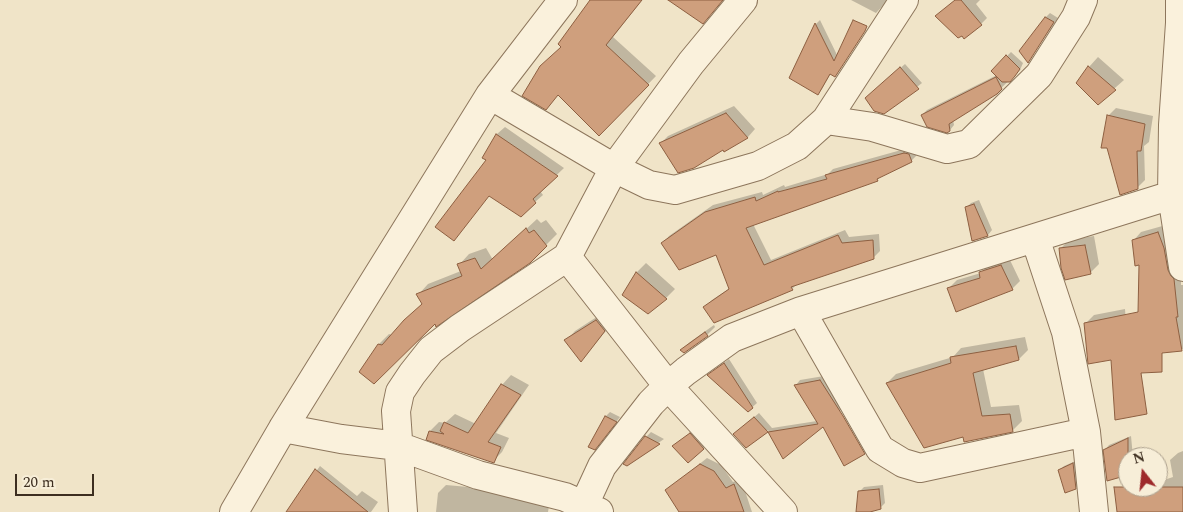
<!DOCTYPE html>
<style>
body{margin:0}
#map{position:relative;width:1183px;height:512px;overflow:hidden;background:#f0e4c8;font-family:Spectral,serif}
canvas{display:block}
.north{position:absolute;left:1118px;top:447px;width:50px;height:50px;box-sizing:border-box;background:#f7eed8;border:1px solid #ada18e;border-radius:50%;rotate:344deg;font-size:14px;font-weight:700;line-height:20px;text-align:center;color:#3d2e20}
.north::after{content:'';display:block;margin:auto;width:18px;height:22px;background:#9e2a2b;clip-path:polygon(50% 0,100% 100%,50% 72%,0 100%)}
.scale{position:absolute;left:15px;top:474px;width:79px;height:22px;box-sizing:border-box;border:2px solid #3d2e20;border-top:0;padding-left:6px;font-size:15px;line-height:18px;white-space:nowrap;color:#3d2e20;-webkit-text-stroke:4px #f7eed8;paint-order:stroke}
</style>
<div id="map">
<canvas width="1183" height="512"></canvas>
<div class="north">N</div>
<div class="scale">20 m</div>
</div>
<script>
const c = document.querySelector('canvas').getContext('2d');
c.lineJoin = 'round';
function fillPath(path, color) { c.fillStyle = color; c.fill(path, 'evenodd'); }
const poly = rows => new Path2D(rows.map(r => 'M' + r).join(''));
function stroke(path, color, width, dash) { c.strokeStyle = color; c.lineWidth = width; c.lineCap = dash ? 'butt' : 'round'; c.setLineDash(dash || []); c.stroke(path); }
const shadow = poly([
 [591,0,642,0,613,37,656,76,599,135,559,94,546,108,563,46],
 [851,0,888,0,876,13],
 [955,0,980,0,976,4,987,18,981,24,937,16],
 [1050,13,1058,18,1028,61,1046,17],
 [820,20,839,59,822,89,818,93,791,78,816,24],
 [1011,52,1023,63,1020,70,996,93,953,120,954,125,950,130,922,115,927,110,997,75,996,67],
 [1098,57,1124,80,1098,103,1077,83,1089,67],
 [905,64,922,83,884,113,871,94],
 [734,106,755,129,748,137,724,150,661,143,668,136],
 [1116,108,1153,116,1149,142,1144,146,1145,180,1137,188,1108,116],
 [505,127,564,168,540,191,543,195,535,202,483,158,497,134],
 [912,147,918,154,911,161,882,175,877,180,753,224,771,260,845,230,849,237,879,234,880,251,873,258,798,283,792,289,705,307,712,300,730,288,716,254,663,243,669,236,713,205,762,192,763,195,784,185,785,187,828,174,833,169],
 [979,200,992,230,988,235,973,239,967,207,971,203],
 [537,219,541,223,546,220,557,234,529,262,435,322,374,382,378,345,389,334,392,335,423,303,418,295,428,284,461,271,459,265,469,254,486,248,493,260],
 [1166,225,1181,272,1181,285,1183,285,1183,349,1150,353,1140,264,1134,240,1141,232],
 [1094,236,1099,264,1090,273,1060,249,1069,240],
 [1009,258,1020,281,1012,289,949,288,957,280,981,273,988,264],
 [646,263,675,289,666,298,623,294,637,272],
 [1125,309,1128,348,1085,324,1094,315],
 [606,311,614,321,581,361,566,341,575,331],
 [714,325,715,327,707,335,682,350,690,342],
 [1025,337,1028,350,1019,359,983,369,991,407,1019,405,1022,421,1012,431,964,435,887,383,896,374,953,357,961,348],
 [729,359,757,403,748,411,713,371],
 [511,375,529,385,496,433,509,438,502,452,493,461,430,431,439,422,445,423,455,414,476,424,502,385],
 [824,376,869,449,865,452,841,410,783,458,768,430,746,447,739,430,759,413,772,428,817,421,796,385,800,380],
 [610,412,620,417,599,444,606,416],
 [695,429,708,444,688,461,674,446],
 [651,432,664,439,627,465,646,437],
 [1131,436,1133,457,1128,457,1128,473,1105,450,1109,445],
 [1183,451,1183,512,1118,512,1139,487,1158,487,1158,482,1173,477,1170,460,1178,453],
 [707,458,721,465,733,482,741,479,752,512,681,512,667,490],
 [1078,460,1080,484,1075,488,1059,471,1064,466],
 [320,466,357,496,362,491,378,502,371,512,287,512],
 [446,485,514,491,550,500,548,512,436,512,438,493],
 [883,485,885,503,880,508,865,512,858,512,859,492,864,487]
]);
const building = poly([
 [590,0,642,0,606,45,649,85,599,136,558,95,546,110,522,96,540,66,561,47,558,44,590,0],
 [668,0,723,0,703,24,668,0],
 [955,0,961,0,982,25,964,39,962,36,958,38,935,16,955,0],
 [1045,17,1054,22,1028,63,1019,51,1045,17],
 [853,20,867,26,865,31,835,77,830,74,818,95,789,78,815,23,834,61,853,20],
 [1006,55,1020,69,1015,76,1010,82,1002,82,991,71,1006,55],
 [1088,66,1116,90,1098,105,1076,83,1088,66],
 [900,67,919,89,884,114,874,111,865,98,900,67],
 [996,77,1002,89,997,94,949,124,950,131,947,133,927,127,921,115,996,77],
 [726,113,748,138,724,152,723,150,694,168,678,173,659,143,726,113],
 [1107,115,1145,124,1141,151,1137,151,1138,189,1120,195,1107,148,1101,148,1107,115],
 [496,134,558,176,533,199,536,203,521,217,489,196,454,241,435,227,486,160,482,158,496,134],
 [904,153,909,154,912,162,877,179,878,181,746,228,764,265,838,235,842,243,873,240,874,259,791,287,793,290,714,323,703,307,729,289,716,255,679,270,661,243,705,212,755,197,756,201,778,191,778,192,827,179,825,175,904,153],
 [974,204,988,236,972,241,965,207,974,204],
 [526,228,529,233,534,230,547,246,530,263,436,327,435,324,374,384,359,372,378,344,382,345,404,320,422,304,416,294,462,276,457,264,475,258,481,269,526,228],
 [1158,232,1164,248,1168,270,1171,276,1174,279,1178,317,1176,317,1182,351,1162,353,1162,372,1141,373,1147,414,1115,420,1111,360,1088,364,1084,323,1138,312,1139,265,1135,266,1132,240,1158,232],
 [1085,245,1091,274,1065,280,1061,268,1059,248,1085,245],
 [1001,265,1013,290,956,312,947,288,980,278,979,272,1001,265],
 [636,272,667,299,648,314,622,295,636,272],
 [596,320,605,331,581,362,564,340,596,320],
 [705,332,708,336,684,353,680,350,705,332],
 [1016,346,1019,360,973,373,982,416,1010,414,1013,432,964,442,963,437,924,448,886,383,951,363,950,357,1016,346],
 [724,363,753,408,748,412,707,375,724,363],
 [820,380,843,416,865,454,844,466,823,427,783,459,768,432,818,424,794,385,820,380],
 [501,384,521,395,488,442,501,447,494,463,426,440,429,431,444,434,440,431,444,422,468,433,501,384],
 [605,416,617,422,595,450,588,447,605,416],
 [754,417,768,432,746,448,733,434,754,417],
 [690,433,704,449,688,463,672,446,690,433],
 [645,436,660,444,627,466,623,464,645,436],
 [1128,438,1128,475,1107,481,1103,450,1128,438],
 [1073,463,1076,489,1065,493,1058,470,1073,463],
 [700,464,714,471,726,488,734,484,744,512,679,512,665,490,700,464],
 [315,469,368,512,286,512,315,469],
 [1114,487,1183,487,1183,512,1117,512,1114,487],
 [879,489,881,509,870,512,856,512,858,491,879,489]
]);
const minor = poly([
 [1180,0,1180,23,1173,125,1172,195,1183,267],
 [490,95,614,168,649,185,675,190,758,166,797,146,826,120,904,0],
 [826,120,873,127,947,149,969,144,1039,75,1076,17,1083,0],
 [1035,238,1066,332,1086,432,1094,512],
 [567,257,668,386,783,512],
 [801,311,880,449,903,463,920,468,1086,432],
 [283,428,341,439,398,446,478,475,565,497,599,512],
 [234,512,283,428,490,95,563,0],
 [403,512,396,411,400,392,412,374,431,350,460,328,567,257,614,168,691,63,743,0],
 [582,512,584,505,602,466,651,403,668,386,686,371,732,338,801,311,1172,195]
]);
fillPath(shadow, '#0003');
fillPath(building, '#cf9f7d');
stroke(building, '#8d5f41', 1);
stroke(minor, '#8d765c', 30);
stroke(minor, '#faf1dc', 28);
</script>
